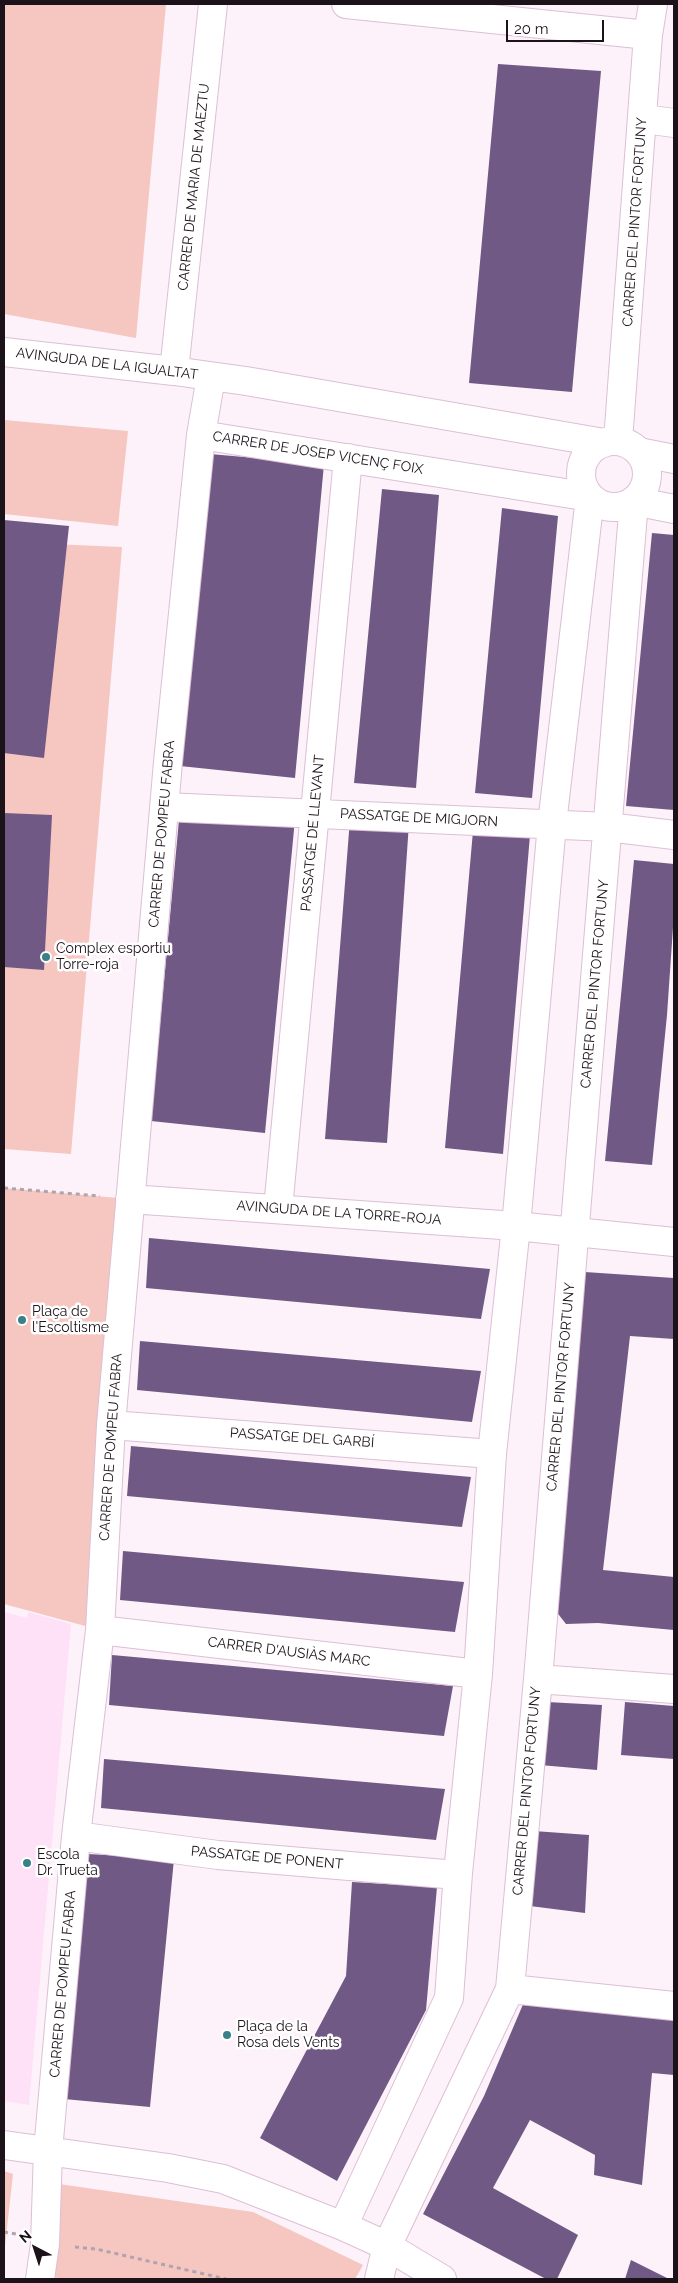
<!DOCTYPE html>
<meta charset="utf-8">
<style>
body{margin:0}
#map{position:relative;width:678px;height:2283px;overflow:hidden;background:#fdf1fa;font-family:Raleway,sans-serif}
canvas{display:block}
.frame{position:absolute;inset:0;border:5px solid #1c121a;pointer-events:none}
.north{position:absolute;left:10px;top:2223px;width:50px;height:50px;-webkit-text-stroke:4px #fff;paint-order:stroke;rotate:320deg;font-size:14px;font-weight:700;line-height:20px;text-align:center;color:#1c121a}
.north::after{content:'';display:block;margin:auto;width:18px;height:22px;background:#1c121a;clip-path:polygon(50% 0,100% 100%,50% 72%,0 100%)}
.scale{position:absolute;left:506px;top:20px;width:98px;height:22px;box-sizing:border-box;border:2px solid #1c121a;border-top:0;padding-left:6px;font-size:15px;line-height:18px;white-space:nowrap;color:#1c121a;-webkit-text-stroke:4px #fff;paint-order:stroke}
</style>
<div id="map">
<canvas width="678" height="2283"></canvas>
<div class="frame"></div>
<div class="north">N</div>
<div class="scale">20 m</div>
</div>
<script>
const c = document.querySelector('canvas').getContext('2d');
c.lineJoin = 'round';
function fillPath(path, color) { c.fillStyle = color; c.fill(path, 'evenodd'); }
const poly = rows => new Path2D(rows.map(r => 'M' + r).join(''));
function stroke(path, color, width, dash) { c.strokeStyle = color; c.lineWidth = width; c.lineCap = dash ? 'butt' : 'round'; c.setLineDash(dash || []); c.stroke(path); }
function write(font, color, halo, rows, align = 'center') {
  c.font = font + ' Raleway,sans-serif'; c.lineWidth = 5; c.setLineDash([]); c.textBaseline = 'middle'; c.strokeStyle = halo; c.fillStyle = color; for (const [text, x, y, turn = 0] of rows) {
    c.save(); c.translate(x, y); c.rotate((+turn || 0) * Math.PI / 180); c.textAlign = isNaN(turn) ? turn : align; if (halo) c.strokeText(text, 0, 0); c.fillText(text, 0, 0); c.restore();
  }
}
const built = poly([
 [4,1612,27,1618,28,1612,71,1624,29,2105,4,2101]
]);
const green = poly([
 [4,4,166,4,136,338,4,314],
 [4,420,128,431,118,526,4,514],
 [4,542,122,547,71,1154,4,1149],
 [4,1188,130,1199,100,1630,4,1604],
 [4,2171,13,2174,4,2255],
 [52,2183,253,2212,363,2265,355,2279,64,2279,31,2273]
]);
const building = poly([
 [498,64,601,71,572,392,469,383],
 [210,454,324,464,295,778,180,766],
 [382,489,439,495,416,788,354,783],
 [502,508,558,516,532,798,475,793],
 [4,520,69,526,44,758,4,753],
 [652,533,674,535,674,810,626,806],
 [180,809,295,819,265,1133,151,1121],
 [4,813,52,815,44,970,4,967],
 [350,819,409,823,387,1143,325,1139],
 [473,831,530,835,503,1154,445,1148],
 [634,860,674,864,674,913,667,1015,652,1165,605,1161],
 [149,1238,490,1269,481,1319,146,1288],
 [585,1272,674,1278,674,1339,630,1336,603,1570,674,1577,674,1630,598,1623,566,1624,552,1606],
 [140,1341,481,1371,472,1422,137,1390],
 [131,1446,471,1477,462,1527,127,1496],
 [123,1551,464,1582,455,1632,120,1600],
 [112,1655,453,1686,444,1736,109,1705],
 [547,1702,602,1705,597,1770,540,1765],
 [625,1702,674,1706,674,1759,621,1755],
 [104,1759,445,1789,436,1840,101,1808],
 [534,1831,589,1835,585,1913,530,1906],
 [88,1854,174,1859,150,2107,64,2099],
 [352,1882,437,1887,426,2010,337,2181,260,2138,346,1976],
 [524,2002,674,2018,674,2075,652,2073,642,2185,594,2175,595,2155,530,2120,493,2188,578,2235,557,2279,546,2279,423,2214,484,2096],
 [631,2260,669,2279,625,2279]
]);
const path = poly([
 [4,1188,100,1196],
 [4,2232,16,2234],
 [75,2247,96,2249,226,2279]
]);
const minor = poly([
 [346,4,648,35],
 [644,119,674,123],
 [4,352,174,371,246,381,604,443],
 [174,371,213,4],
 [201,435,590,497,552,824,516,1226,492,1454,478,1674,458,1873,449,1998,343,2226],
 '581 474a33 33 0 1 1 66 0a33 33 0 1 1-66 0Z',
 [618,441,648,35,653,4],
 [639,452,674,459],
 [164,807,608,827,674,835],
 [130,1199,516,1226,674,1242],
 [278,1209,348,458],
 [111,1425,492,1454],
 [100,1630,478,1674],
 [538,1679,674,1689],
 [76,1836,218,1855,445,1874,458,1873],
 [510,1989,674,2006],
 [4,2145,168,2168,223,2179,343,2226,387,2246,442,2279],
 [40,2279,45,2244,48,2151,76,1836,100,1630,111,1425,168,762,201,435,211,377],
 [379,2279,387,2246,510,1989,538,1679,634,501,674,509]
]);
const markers = [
 [46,957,5,"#39808b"],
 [22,1320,5,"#39808b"],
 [27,1863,5,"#39808b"],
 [227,2035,5,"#39808b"]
];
const streetNames = [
 ["CARRER DE MARIA DE MAEZTU",194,187,-84],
 ["CARRER DEL PINTOR FORTUNY",635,222,-86],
 ["AVINGUDA DE LA IGUALTAT",107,364,7],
 ["CARRER DE JOSEP VICENÇ FOIX",318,453,9],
 ["PASSATGE DE MIGJORN",419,818,3],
 ["PASSATGE DE LLEVANT",313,833,-85],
 ["CARRER DE POMPEU FABRA",162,834,-85],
 ["CARRER DEL PINTOR FORTUNY",595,984,-85],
 ["AVINGUDA DE LA TORRE-ROJA",339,1213,4],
 ["CARRER DEL PINTOR FORTUNY",561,1387,-85],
 ["PASSATGE DEL GARBÍ",302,1438,4],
 ["CARRER DE POMPEU FABRA",111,1447,-86],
 ["CARRER D'AUSIÀS MARC",289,1652,7],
 ["CARRER DEL PINTOR FORTUNY",527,1791,-85],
 ["PASSATGE DE PONENT",267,1858,5],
 ["CARRER DE POMPEU FABRA",63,1984,-85]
];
const poiNames = [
 ["Complex esportiu",56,949],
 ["Torre-roja",56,965],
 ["Plaça de",32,1312],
 ["l'Escoltisme",32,1328],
 ["Escola",37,1855],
 ["Dr. Trueta",37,1871],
 ["Plaça de la",237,2027],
 ["Rosa dels Vents",237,2043]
];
fillPath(built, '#fee1f7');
fillPath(green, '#f6c6c1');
fillPath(building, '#715985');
stroke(minor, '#dcbfd5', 30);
stroke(path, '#afa4ad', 3, [4, 4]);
stroke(minor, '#fff', 28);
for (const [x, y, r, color] of markers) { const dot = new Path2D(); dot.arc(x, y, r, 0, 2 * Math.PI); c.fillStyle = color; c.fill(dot); stroke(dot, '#fff', 2); }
write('14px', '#1c121a', '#fff', streetNames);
write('14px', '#1c121a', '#fff', poiNames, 'left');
</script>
